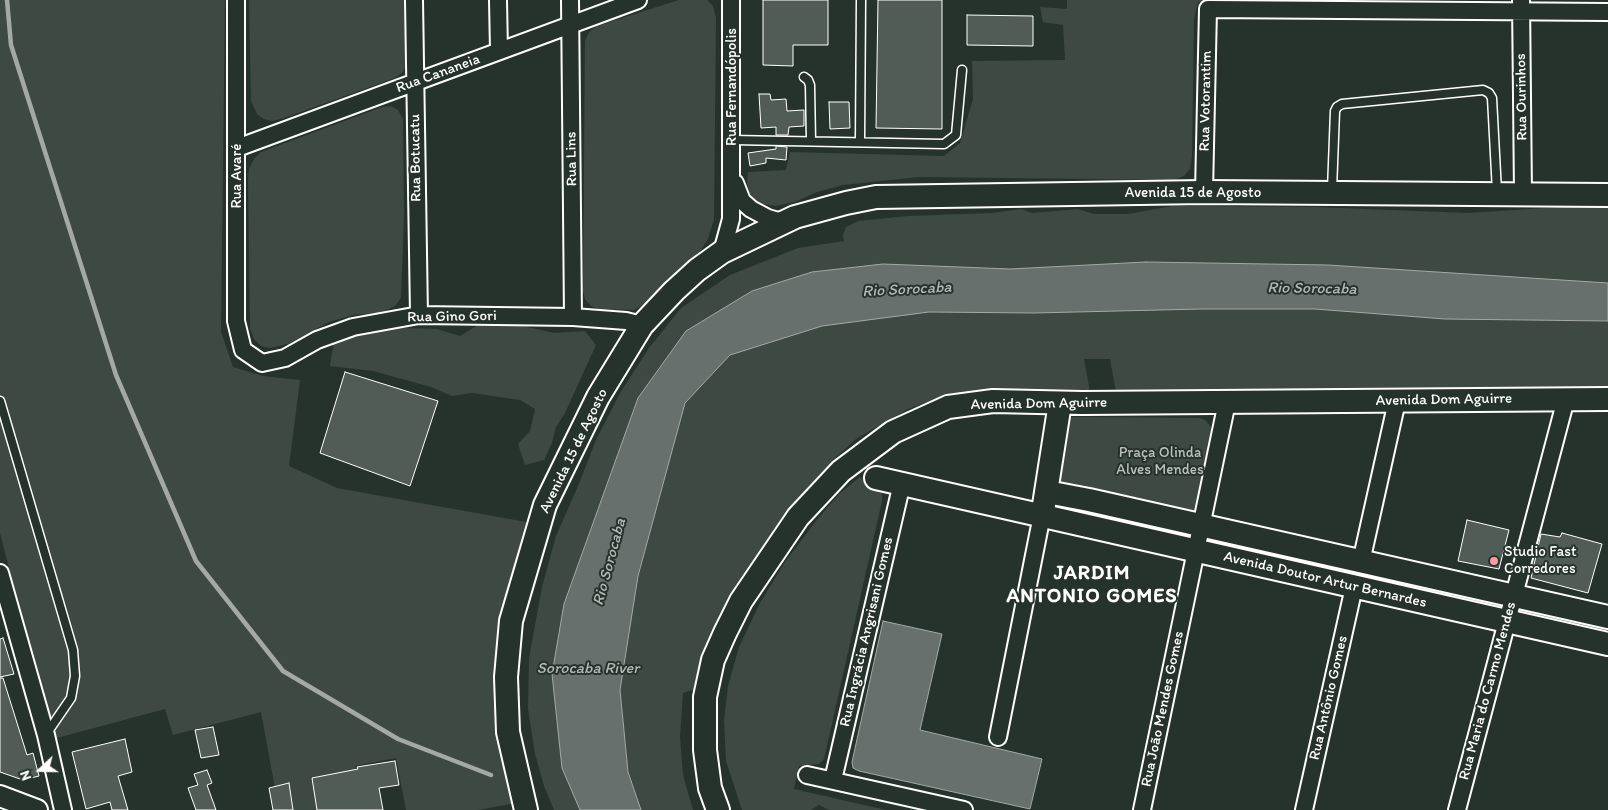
<!DOCTYPE html>
<meta charset="utf-8">
<style>
body{margin:0}
#map{position:relative;width:1608px;height:810px;overflow:hidden;background:#26332d;font-family:Itim,sans-serif}
canvas{display:block}
.north{position:absolute;left:15px;top:745px;width:50px;height:50px;-webkit-text-stroke:4px #26332d;paint-order:stroke;rotate:249deg;font-size:14px;font-weight:700;line-height:20px;text-align:center;color:#fff}
.north::after{content:'';display:block;margin:auto;width:18px;height:22px;background:#fff;clip-path:polygon(50% 0,100% 100%,50% 72%,0 100%)}
</style>
<div id="map">
<canvas width="1608" height="810"></canvas>
<div class="north">N</div>
</div>
<script>
const c = document.querySelector('canvas').getContext('2d');
c.lineJoin = 'round';
function fillPath(path, color) { c.fillStyle = color; c.fill(path, 'evenodd'); }
const poly = rows => new Path2D(rows.map(r => 'M' + r).join(''));
function stroke(path, color, width, dash) { c.strokeStyle = color; c.lineWidth = width; c.lineCap = dash ? 'butt' : 'round'; c.setLineDash(dash || []); c.stroke(path); }
function write(font, color, halo, rows, align = 'center') {
  c.font = font + ' Itim,sans-serif'; c.lineWidth = 4; c.setLineDash([]); c.textBaseline = 'middle'; c.strokeStyle = halo; c.fillStyle = color; for (const [text, x, y, turn = 0] of rows) {
    c.save(); c.translate(x, y); c.rotate((+turn || 0) * Math.PI / 180); c.textAlign = isNaN(turn) ? turn : align; if (halo) c.strokeText(text, 0, 0); c.fillText(text, 0, 0); c.restore();
  }
}
const green = poly([
 [0,0,225,0,221,332,233,367,263,376,300,380,289,466,337,488,526,522,499,621,495,682,518,795,511,804,478,810,406,810,396,758,355,766,364,810,279,810,261,712,173,735,165,709,53,739,0,533],
 [249,0,408,0,407,64,403,72,395,78,284,118,272,121,264,119,257,114,251,101],
 [679,0,707,0,713,6,716,18,714,219,708,239,700,251,643,305,634,310,598,309,591,306,585,299,583,291,585,41,589,32,597,26],
 [1067,0,1268,0,1198,2,1194,19,1192,156,1190,169,1184,176,1174,180,919,177,843,185,817,192,795,202,775,206,758,203,750,194,747,183,748,172,786,170,790,152,944,156,960,143,973,99,972,61,1065,60,1063,25,1043,22,1040,7,1067,9],
 [391,106,398,110,403,119,404,217,401,298,395,306,387,310,377,313,353,315,329,322,290,343,279,346,270,348,261,346,254,339,250,328,248,180,249,169,254,159,261,152,382,107],
 [1173,206,1314,207,1468,213,1576,206,1608,206,1608,388,1116,392,1110,359,1084,359,1090,392,951,393,908,409,856,439,833,460,822,478,728,600,709,641,696,689,683,693,680,737,683,775,693,810,554,810,544,786,535,754,528,709,529,658,542,587,556,536,578,486,596,440,620,393,649,348,681,308,730,275,798,248,844,241,843,235,846,227,858,221,908,216,992,213,1021,209,1032,213,1078,209,1094,214,1128,214],
 [478,325,523,326,554,333,585,331,596,345,565,413,556,427,552,443,544,460,525,465,518,444,530,431,535,409,520,400,472,393,452,396,431,387,373,371,330,366,334,340,403,328,437,329,460,336],
 [1074,417,1200,418,1205,420,1211,427,1211,433,1196,509,1191,512,1064,486,1056,480,1063,420],
 [860,477,882,493,882,501,824,759,819,764,799,766,794,789,886,810,829,810,819,805,811,810,742,810,726,761,724,720,728,686,739,647,760,603,785,562,816,521,839,494]
]);
const water = poly([
 [1146,262,1328,265,1608,283,1608,321,1445,319,1315,309,1201,309,1034,313,929,312,822,326,730,355,685,403,638,576,620,690,628,772,641,810,580,810,562,768,552,674,564,604,638,398,686,331,752,291,812,272,883,264,1010,269,1146,262],
 [883,621,942,634,920,730,1042,759,1030,809,859,771,853,768,852,762,883,621]
]);
const stream = poly([
 [7,0,11,45,116,375,196,561,283,671,398,739,491,775]
]);
const building = poly([
 [763,0,828,0,828,45,793,45,793,66,763,65,763,0],
 [878,0,942,0,942,129,876,128,878,0],
 [967,15,1033,16,1033,46,967,45,967,15],
 [759,94,770,94,771,100,786,99,787,111,804,110,804,126,789,127,788,135,776,135,776,127,761,128,759,94],
 [829,102,849,102,850,128,830,129,829,102],
 [776,146,787,147,786,160,766,158,766,163,750,166,748,153,776,149,776,146],
 [345,372,438,401,410,486,320,453,345,372],
 [1467,520,1509,530,1499,569,1458,561,1467,520],
 [1562,533,1602,544,1588,593,1531,578,1541,534,1560,537,1562,533],
 [3,638,14,674,0,677,0,639,3,638],
 [0,678,3,678,27,755,33,753,39,776,23,780,0,772,0,678],
 [213,727,219,755,201,758,195,730,213,727],
 [125,739,132,772,118,776,128,810,112,810,110,802,86,809,72,752,125,739],
 [395,761,399,785,379,788,383,810,317,810,312,778,358,769,357,767,395,761],
 [207,770,212,783,207,785,216,810,196,810,188,788,198,785,194,774,207,770],
 [289,783,293,810,273,810,269,788,289,783]
]);
const service = poly([
 [804,77,808,80,810,85,811,141],
 [732,140,944,144,956,135,962,70],
 [860,142,861,0],
 [1332,190,1335,111,1337,107,1342,104,1483,90,1489,93,1492,98,1497,192],
 [0,401,73,650,75,676,71,698,47,733]
]);
const minor = poly([
 [236,0,236,321,243,350,262,363,285,358,317,340,353,327,419,315,573,317,626,321,642,325],
 [414,0,419,315],
 [498,0,499,51],
 [570,0,573,317],
 [1521,0,1523,194],
 [237,148,638,0],
 [735,183,742,201,751,209,768,218,782,222],
 [1204,192,1208,9,1608,12],
 [722,252,731,219,731,0],
 [1361,562,1397,401],
 [0,573,46,735,63,810],
 [998,737,1042,515],
 [807,775,964,810],
 [833,780,902,483],
 [1142,810,1227,402],
 [1304,810,1354,587],
 [1457,810,1566,399]
]);
const tertiary = poly([
 [0,796,37,810]
]);
const secondary = poly([
 [876,478,1608,644],
 [1047,492,1089,500,1608,617],
 [1044,505,1060,403],
 [526,810,508,732,506,677,511,621,545,505,598,397,642,325,674,291,697,270,722,252,795,217,846,203,876,197,1204,192,1608,195],
 [718,810,710,788,705,750,705,697,713,660,725,633,741,601,798,517,841,471,893,432,948,407,993,401,1082,403,1608,399]
]);
const markers = [
 [1494,561,5,"#ff9aa2"]
];
const streetNames = [
 ["Rua Cananeia",438,74,-20],
 ["Rua Fernandópolis",732,87,-90],
 ["Rua Ourinhos",1522,97,-91],
 ["Rua Votorantim",1206,101,-89],
 ["Rua Botucatu",416,158,-91],
 ["Rua Lins",572,159,-91],
 ["Rua Avaré",237,176,-90],
 ["Avenida 15 de Agosto",1193,193],
 ["Rua Gino Gori",452,317,-1],
 ["Avenida Dom Aguirre",1444,400,-1],
 ["Avenida Dom Aguirre",1039,404,-1],
 ["Avenida 15 de Agosto",574,451,-64],
 ["Avenida Doutor Artur Bernardes",1325,580,13],
 ["Rua Ingrácia Angrisani Gomes",867,632,-77],
 ["Rua Maria do Carmo Mendes",1488,691,-75],
 ["Rua Antônio Gomes",1329,698,-77],
 ["Rua João Mendes Gomes",1163,709,-78]
];
const parkNames = [
 ["Praça Olinda",1160,453],
 ["Alves Mendes",1160,470]
];
const poiNames = [
 ["Studio Fast",1504,552],
 ["Corredores",1504,569]
];
const waterNames = [
 ["Rio Sorocaba",1312,289,1],
 ["Rio Sorocaba",907,290,-3],
 ["Rio Sorocaba",610,562,-75],
 ["Sorocaba River",588,669]
];
const districtNames = [
 ["JARDIM",1092,574],
 ["ANTONIO GOMES",1092,597]
];
fillPath(green, '#3e4944');
fillPath(water, '#67706c');
stroke(water, '#a4a9a7', 1);
stroke(stream, '#a4a9a7', 4.5);
fillPath(building, '#515c57');
stroke(building, '#fff', 1);
stroke(service, '#fff', 11);
stroke(minor, '#fff', 20);
stroke(tertiary, '#fff', 24);
stroke(secondary, '#fff', 26);
stroke(service, '#26332d', 8);
stroke(minor, '#26332d', 16);
stroke(tertiary, '#26332d', 20);
stroke(secondary, '#26332d', 22);
for (const [x, y, r, color] of markers) { const dot = new Path2D(); dot.arc(x, y, r, 0, 2 * Math.PI); c.fillStyle = color; c.fill(dot); stroke(dot, '#26332d', 2); }
write('15px', '#fff', '#26332d', streetNames);
write('15px', '#bbbfbe', '#26332d', parkNames);
write('15px', '#fff', '#26332d', poiNames, 'left');
write('italic 16px', '#b3b8b6', '#26332d', waterNames);
c.letterSpacing = '1px';
write('bold 20px', '#fff', '#26332d', districtNames);
c.letterSpacing = '0px';
</script>
